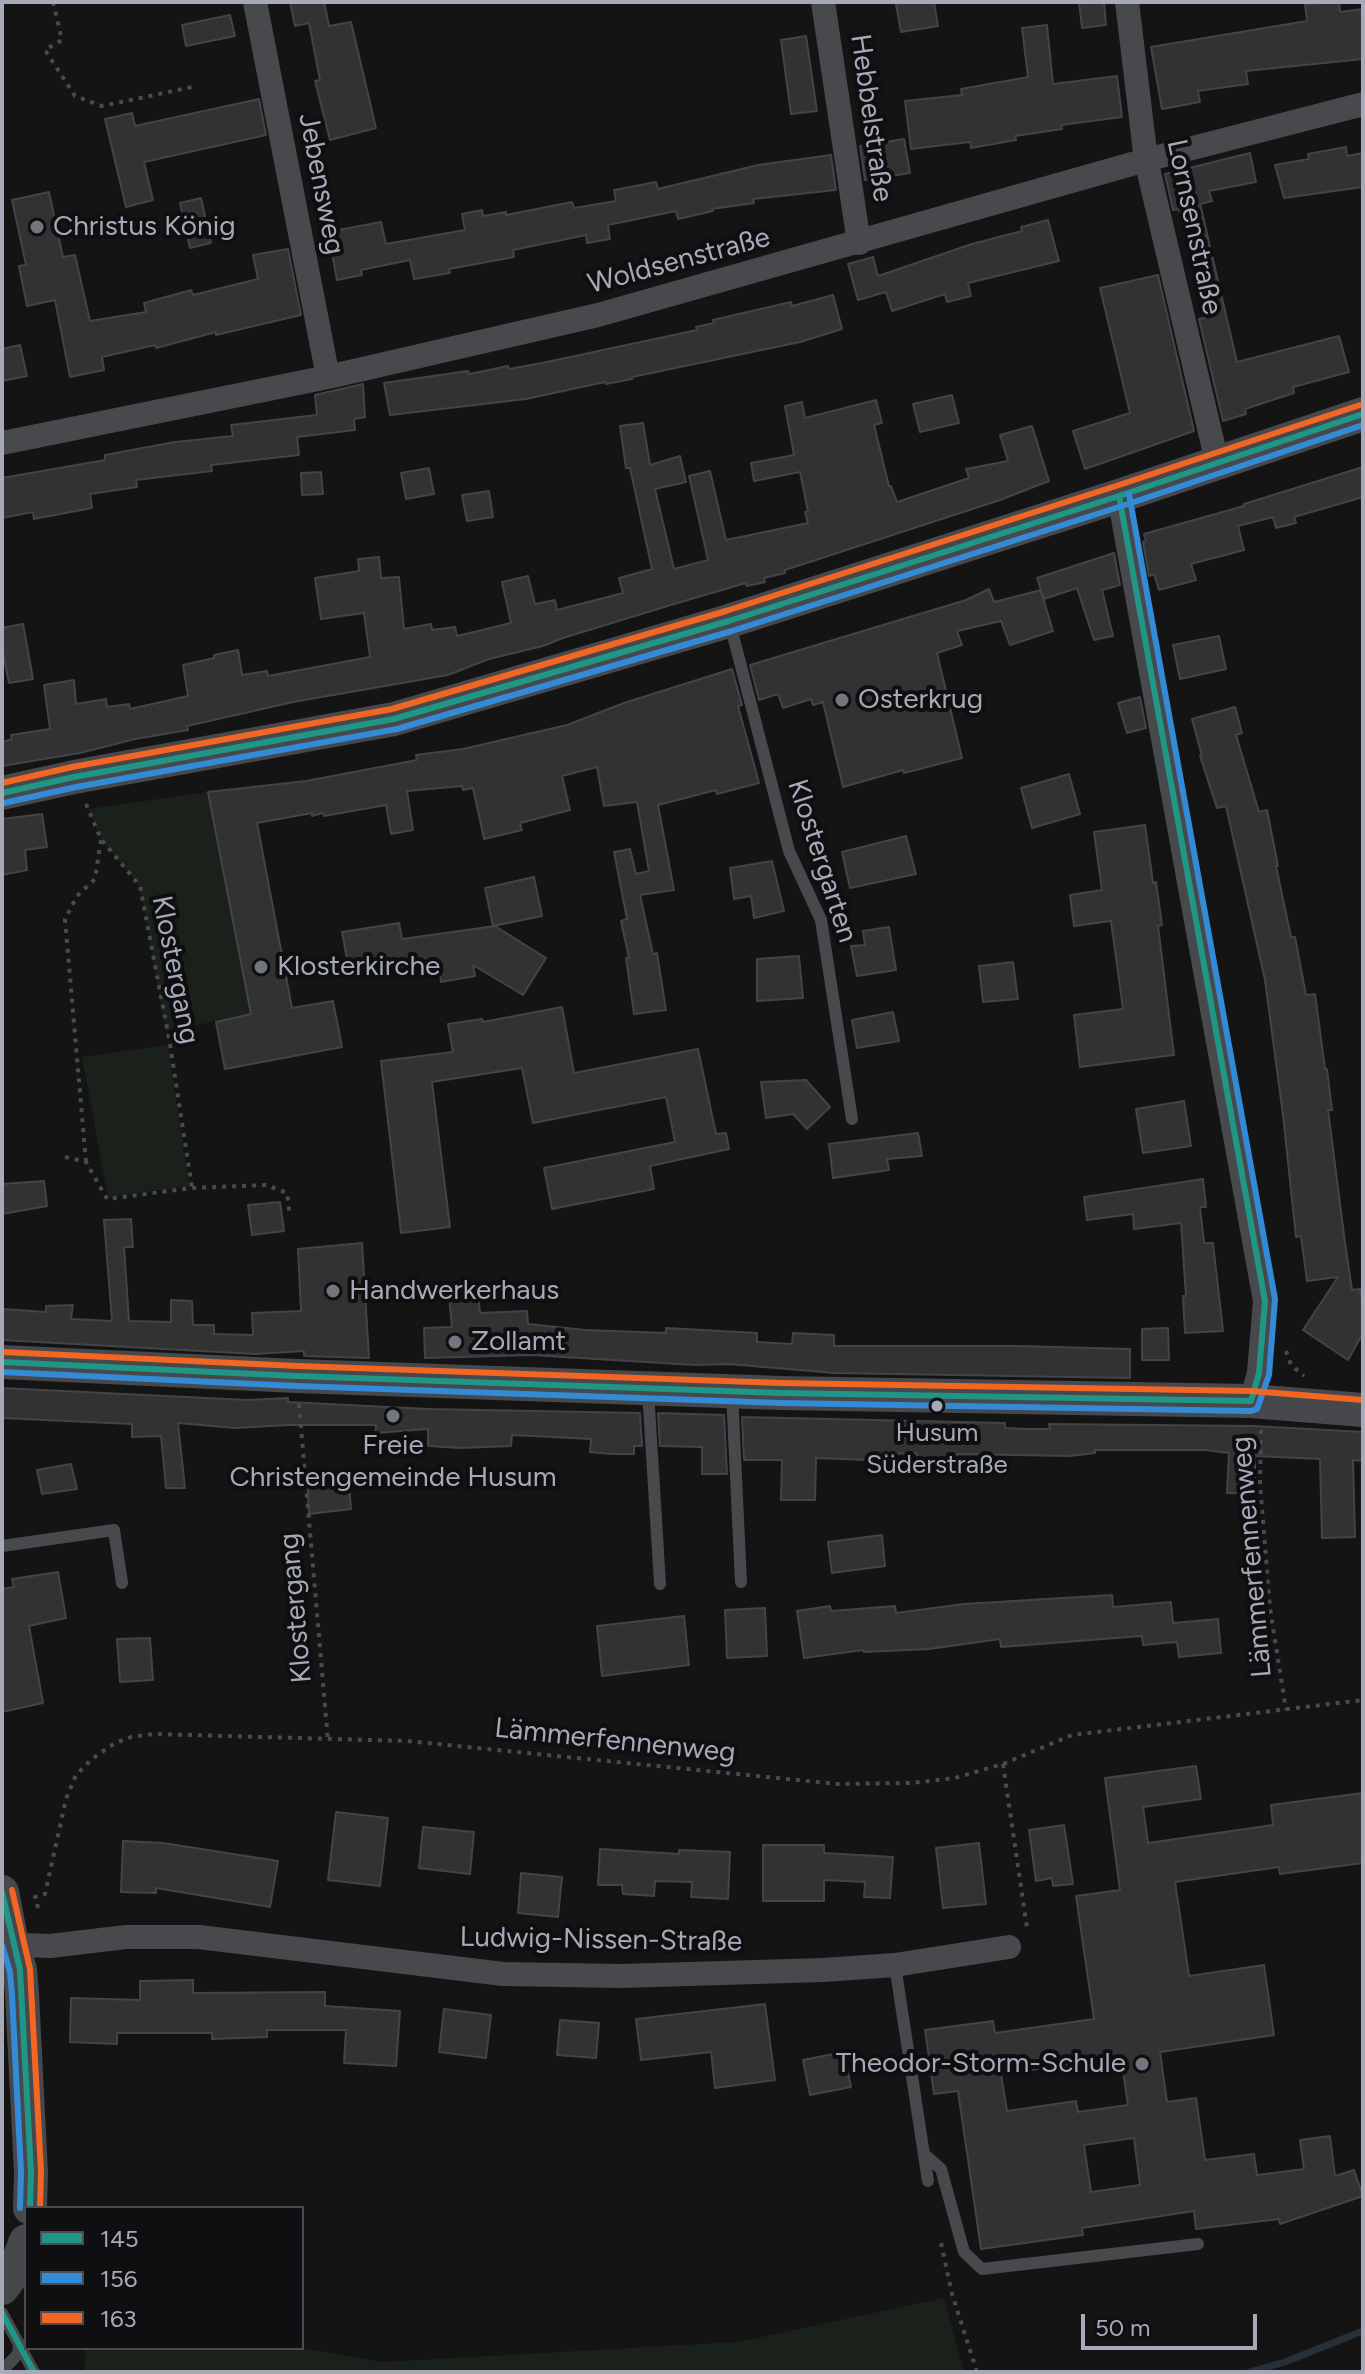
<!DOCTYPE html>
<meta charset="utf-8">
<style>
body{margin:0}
#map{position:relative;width:1365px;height:2374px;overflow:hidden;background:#141414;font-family:Figtree,sans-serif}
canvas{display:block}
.frame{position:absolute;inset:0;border:4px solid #a5aab6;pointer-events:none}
.legend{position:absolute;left:24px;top:2206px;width:280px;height:144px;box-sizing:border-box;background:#0f0e10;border:2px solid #4b4c52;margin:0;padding:10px 14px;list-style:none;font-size:24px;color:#a5aab6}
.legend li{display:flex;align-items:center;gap:16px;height:40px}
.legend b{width:40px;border:2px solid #4b4c52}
.scale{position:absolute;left:1081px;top:2314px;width:176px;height:36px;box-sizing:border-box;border:4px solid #a5aab6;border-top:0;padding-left:10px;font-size:24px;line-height:28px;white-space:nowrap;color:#a5aab6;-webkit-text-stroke:6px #0f0e10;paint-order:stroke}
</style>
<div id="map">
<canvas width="1365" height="2374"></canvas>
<div class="frame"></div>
<ul class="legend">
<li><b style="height:10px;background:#209686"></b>145</li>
<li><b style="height:10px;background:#338bd7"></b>156</li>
<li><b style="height:10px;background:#f26522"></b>163</li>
</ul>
<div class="scale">50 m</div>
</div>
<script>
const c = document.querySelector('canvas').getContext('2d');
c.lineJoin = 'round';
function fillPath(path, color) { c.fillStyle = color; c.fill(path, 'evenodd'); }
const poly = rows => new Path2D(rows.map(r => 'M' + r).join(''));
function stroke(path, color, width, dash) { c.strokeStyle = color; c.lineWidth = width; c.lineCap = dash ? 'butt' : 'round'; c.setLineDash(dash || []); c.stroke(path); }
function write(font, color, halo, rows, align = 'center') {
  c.font = font + ' Figtree,sans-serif'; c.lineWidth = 8; c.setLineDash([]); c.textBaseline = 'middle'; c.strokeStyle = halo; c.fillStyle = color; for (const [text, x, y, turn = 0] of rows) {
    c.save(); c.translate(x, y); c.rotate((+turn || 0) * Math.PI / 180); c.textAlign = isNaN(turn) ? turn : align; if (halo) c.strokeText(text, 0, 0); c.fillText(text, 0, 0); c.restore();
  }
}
const green = poly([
 [208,792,251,1014,166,1031,140,886,101,839,88,809],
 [168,1045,189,1186,108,1197,82,1057],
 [944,2298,964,2372,84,2372,86,2348,302,2348,382,2362,738,2342]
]);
const stream = poly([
 [1250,2372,1285,2362,1363,2331]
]);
const building = poly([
 [290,2,324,2,329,26,351,22,376,128,330,140,315,81,320,80,309,23,295,26,290,2],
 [908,2,934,2,938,26,901,32,896,4,908,2],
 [1079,2,1104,2,1106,25,1082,28,1079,2],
 [1339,2,1340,12,1363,9,1363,59,1246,71,1248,84,1198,91,1200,102,1162,109,1151,47,1307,21,1305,4,1339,2],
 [230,15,235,36,186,46,182,25,230,15],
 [1047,25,1053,84,1117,76,1122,117,1061,125,1062,129,1015,136,1016,140,971,148,970,142,911,149,905,101,962,95,961,89,1028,77,1022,28,1047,25],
 [806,36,817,111,791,114,781,40,806,36],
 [259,99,266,135,144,162,153,200,126,207,105,119,132,113,135,126,259,99],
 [904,139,910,173,865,180,860,146,904,139],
 [1346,147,1347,156,1363,153,1363,187,1284,198,1275,165,1309,159,1308,154,1346,147],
 [1250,153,1256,182,1209,191,1212,201,1200,204,1237,362,1339,336,1349,372,1293,387,1294,393,1245,409,1246,414,1223,421,1199,319,1205,318,1192,258,1179,209,1173,210,1165,174,1250,153],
 [831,155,836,190,753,199,754,203,712,209,713,211,678,219,676,211,608,225,610,239,587,243,586,235,513,250,514,257,449,269,450,273,414,279,410,260,361,270,362,275,337,280,328,232,381,222,386,244,465,230,462,214,482,210,483,216,506,212,506,215,572,202,574,208,616,201,614,190,656,182,658,189,758,165,831,155],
 [49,192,63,257,75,255,90,321,146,312,144,303,191,290,193,295,258,279,253,255,288,249,301,315,216,335,216,332,156,348,155,345,102,357,104,370,70,377,55,300,27,306,19,266,26,265,12,200,49,192],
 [201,198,211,243,190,248,180,203,201,198],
 [1048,220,1059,261,968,283,971,296,947,302,945,294,892,311,886,292,858,300,848,264,873,257,878,276,972,244,1022,231,1021,227,1048,220],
 [1158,275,1194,431,1085,469,1073,431,1130,413,1100,288,1158,275],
 [833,295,842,329,800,342,632,377,632,379,606,384,605,382,526,399,390,415,384,383,468,371,469,374,508,366,509,369,542,363,697,330,696,327,714,323,713,320,791,302,792,306,833,295],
 [20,345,27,376,2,381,2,349,20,345],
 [363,384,365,417,354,419,355,430,297,437,299,455,211,465,212,471,136,480,137,487,90,494,92,508,34,519,33,512,2,518,2,478,105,460,105,455,175,442,233,436,231,425,317,415,315,395,363,384],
 [952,395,959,423,920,432,913,404,952,395],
 [876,400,882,423,874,425,889,486,891,486,897,502,969,478,966,469,1008,461,1000,435,1032,426,1049,481,1000,500,785,570,785,573,764,578,765,582,747,586,746,583,674,604,563,638,543,646,489,659,448,675,293,702,187,726,188,730,135,739,80,753,2,766,2,742,12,739,11,735,50,729,44,685,74,680,76,704,106,699,107,707,129,704,130,709,188,696,183,665,214,658,214,655,238,650,242,675,267,671,268,676,370,657,364,613,321,619,315,578,359,571,358,559,379,557,381,578,399,577,404,629,431,624,432,630,455,627,457,636,511,623,502,582,528,576,535,604,555,600,557,610,623,593,619,578,652,569,630,468,626,468,620,426,643,423,650,465,680,456,686,482,655,489,674,569,708,560,689,476,710,471,726,540,808,523,805,512,808,511,800,472,754,481,751,463,794,455,785,406,802,402,805,418,876,400],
 [1363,467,1363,497,1294,517,1296,523,1276,528,1273,517,1238,526,1244,550,1191,564,1196,580,1159,590,1154,574,1149,576,1143,542,1146,541,1144,534,1244,506,1244,504,1363,467],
 [429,468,434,494,406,499,401,473,429,468],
 [321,472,323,494,302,495,301,473,321,472],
 [489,491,493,517,467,521,462,495,489,491],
 [1114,553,1120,585,1102,590,1113,636,1094,640,1077,588,1044,599,1041,591,1053,631,1010,645,1001,621,957,631,962,645,937,653,962,758,904,773,903,770,843,787,823,702,813,705,811,699,783,708,778,694,759,700,750,665,966,600,989,589,994,602,1041,590,1037,578,1114,553],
 [23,624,33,679,9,683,2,648,2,628,23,624],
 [1219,636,1226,669,1180,679,1173,645,1219,636],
 [732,669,742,705,738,706,759,783,717,794,716,790,658,805,674,890,640,895,653,954,657,953,666,1010,634,1014,626,958,629,958,621,921,627,919,614,852,630,849,636,874,649,871,637,802,604,806,597,767,562,776,570,810,520,823,522,830,484,839,473,788,463,790,462,786,407,791,413,830,391,834,386,805,324,816,323,813,312,816,312,813,257,823,292,1008,333,1001,342,1047,225,1069,216,1022,251,1014,208,792,306,781,417,760,416,755,463,749,567,725,624,703,732,669],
 [1140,697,1146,728,1127,733,1118,703,1140,697],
 [1235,707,1242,733,1236,735,1259,812,1267,810,1278,866,1276,866,1291,937,1295,937,1306,995,1315,994,1325,1069,1327,1069,1332,1110,1328,1110,1345,1243,1352,1290,1360,1289,1363,1307,1363,1333,1348,1360,1303,1330,1338,1277,1307,1281,1301,1236,1296,1237,1283,1115,1265,980,1226,806,1217,808,1200,756,1202,756,1192,719,1235,707],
 [1069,774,1080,814,1032,828,1021,788,1069,774],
 [42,814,47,847,25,850,27,870,2,875,2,819,42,814],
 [1145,825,1153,883,1156,882,1162,925,1158,926,1174,1055,1080,1067,1074,1015,1123,1009,1111,921,1074,926,1070,895,1102,890,1094,832,1145,825],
 [906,836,916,874,850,888,842,852,906,836],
 [772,861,784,911,754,918,751,896,734,899,730,868,772,861],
 [534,877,542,916,493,926,485,888,534,877],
 [399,923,402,939,495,926,546,958,523,995,473,965,475,976,441,982,438,961,350,976,342,932,399,923],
 [889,927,896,970,857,976,851,946,865,945,863,931,889,927],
 [799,956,803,998,757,1001,757,959,799,956],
 [1013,962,1018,999,983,1002,979,966,1013,962],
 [562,1007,574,1073,698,1049,716,1134,726,1133,729,1149,650,1166,654,1189,552,1209,544,1168,675,1142,666,1097,533,1123,522,1068,432,1082,450,1227,401,1233,381,1061,453,1052,448,1024,482,1019,483,1022,562,1007],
 [893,1012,899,1041,857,1048,852,1020,893,1012],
 [806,1080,830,1107,807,1129,793,1114,766,1118,761,1082,806,1080],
 [1184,1101,1191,1146,1143,1153,1136,1109,1184,1101],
 [918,1133,922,1156,887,1159,889,1170,833,1178,829,1144,918,1133],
 [1203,1179,1206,1207,1200,1207,1204,1243,1213,1243,1223,1331,1185,1333,1183,1296,1186,1296,1181,1223,1134,1229,1133,1214,1087,1220,1084,1197,1203,1179],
 [44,1181,47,1206,2,1214,2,1184,44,1181],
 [280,1202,284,1231,252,1235,248,1205,280,1202],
 [131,1219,133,1247,124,1247,129,1321,171,1322,171,1300,192,1301,193,1325,214,1325,214,1334,253,1335,252,1313,301,1311,298,1249,362,1243,369,1358,304,1356,304,1351,255,1354,2,1340,2,1309,46,1312,46,1306,73,1305,71,1319,112,1321,104,1220,131,1219],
 [477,1282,480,1313,527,1311,528,1324,585,1330,666,1333,666,1328,757,1333,757,1342,792,1344,793,1333,834,1335,834,1346,1018,1346,1130,1349,1130,1378,834,1373,729,1364,695,1365,531,1355,425,1358,424,1328,452,1327,448,1285,477,1282],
 [1168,1328,1169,1360,1142,1360,1142,1329,1168,1328],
 [2,1388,248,1400,288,1398,288,1402,428,1409,640,1413,642,1446,634,1446,634,1454,611,1454,590,1452,591,1439,512,1435,511,1446,461,1448,428,1446,428,1429,375,1433,376,1425,289,1425,235,1428,178,1423,185,1488,166,1488,161,1436,132,1437,132,1424,2,1418,2,1388],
 [658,1413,724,1415,727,1474,702,1474,702,1447,660,1446,658,1413],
 [742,1417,1005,1423,1005,1428,1024,1429,1050,1429,1049,1424,1254,1426,1363,1432,1363,1461,1353,1460,1355,1537,1322,1538,1320,1459,1255,1456,1255,1494,1227,1493,1229,1453,1205,1450,1095,1450,1095,1453,1070,1456,957,1454,957,1468,917,1467,917,1453,866,1455,866,1460,816,1458,815,1500,781,1500,782,1460,744,1460,742,1417],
 [71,1464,77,1489,42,1494,37,1470,71,1464],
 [348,1473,351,1509,309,1514,307,1475,348,1473],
 [882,1535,885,1566,832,1573,828,1542,882,1535],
 [58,1572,66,1618,29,1626,43,1703,2,1712,2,1589,14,1587,12,1579,58,1572],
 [1112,1595,1113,1607,1171,1602,1173,1623,1218,1619,1221,1653,1179,1657,1177,1642,1143,1645,1142,1636,1001,1647,1000,1639,929,1649,864,1652,863,1650,804,1658,797,1611,830,1606,831,1611,895,1606,896,1613,964,1604,1112,1595],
 [765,1608,767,1656,727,1658,725,1610,765,1608],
 [684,1616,689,1665,602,1676,597,1626,684,1616],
 [150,1638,153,1680,120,1682,117,1639,150,1638],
 [1196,1766,1201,1799,1143,1807,1148,1843,1273,1825,1271,1805,1363,1793,1363,1863,1280,1874,1279,1867,1175,1882,1189,1976,1264,1965,1274,2035,1160,2052,1167,2102,1196,2098,1205,2160,1254,2154,1257,2175,1304,2169,1300,2140,1330,2136,1335,2176,1354,2170,1363,2196,1280,2224,1279,2219,1196,2229,1194,2211,1082,2228,1083,2235,981,2249,958,2091,934,2094,925,2030,993,2021,995,2033,1094,2019,1076,1896,1120,1890,1105,1778,1196,1766],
 [1121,2057,1128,2105,1078,2112,1076,2101,1007,2111,1001,2074,1121,2057],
 [1134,2138,1140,2185,1091,2192,1084,2145,1134,2138],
 [336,1812,388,1818,380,1886,328,1880,336,1812],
 [1064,1825,1073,1884,1053,1886,1052,1878,1036,1881,1029,1830,1064,1825],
 [423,1827,474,1832,470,1874,419,1868,423,1827],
 [123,1841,163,1843,278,1861,270,1907,156,1888,156,1893,121,1892,123,1841],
 [979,1843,986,1904,943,1908,936,1848,979,1843],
 [763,1845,824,1845,824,1853,893,1857,890,1898,864,1897,865,1882,824,1880,824,1901,763,1901,763,1845],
 [600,1849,679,1854,679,1850,730,1852,728,1899,691,1897,692,1882,655,1881,654,1896,623,1894,622,1885,598,1885,600,1849],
 [521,1873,562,1877,558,1917,518,1913,521,1873],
 [193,1980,193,1993,325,1992,325,2006,400,2011,396,2066,344,2063,346,2030,267,2030,267,2037,212,2039,212,2033,117,2033,117,2044,70,2042,71,1998,140,2000,140,1981,193,1980],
 [765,2004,775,2080,715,2088,711,2052,641,2060,636,2019,765,2004],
 [444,2009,491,2015,486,2058,439,2052,444,2009],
 [560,2020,599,2023,596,2058,557,2055,560,2020],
 [844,2052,851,2087,810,2095,803,2060,844,2052]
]);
const path = poly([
 [53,2,62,40,45,50,75,96,102,106,192,87],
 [86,804,101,839,140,886,170,1044,192,1188],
 [65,1157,86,1162,107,1199,192,1188,266,1185,287,1193,290,1216],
 [86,1162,65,919,77,896,95,879,101,839],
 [1286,1351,1291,1365,1304,1376],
 [299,1404,328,1741],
 [1261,1430,1260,1483,1270,1608,1286,1710],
 [1003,1764,1027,1928,1024,1930],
 [38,1908,35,1897,45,1894,66,1799,76,1775,92,1759,115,1743,131,1737,153,1734,407,1741,837,1784,911,1783,955,1778,1003,1764,1072,1735,1363,1700],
 [941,2243,952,2294,977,2372]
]);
const service = poly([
 [730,624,789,851,821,920,852,1119],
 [648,1391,660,1584],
 [732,1393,741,1582],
 [2,1546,114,1530,122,1583],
 [895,1965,928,2181],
 [924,2154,941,2169,964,2252,982,2269,1198,2244],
 [2,2313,34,2372],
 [2,2371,18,2354,19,2343]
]);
const minor = poly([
 [255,2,328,377],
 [823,2,859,243],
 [1127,2,1146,160,1217,462],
 [2,443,328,377,598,315,1146,160,1363,104],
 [1119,496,1265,1301,1259,1373,1251,1401],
 [2,1944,50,1946,126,1937,199,1937,503,1974,621,1976,823,1970,895,1965,1009,1947]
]);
const secondary = poly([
 [2,793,74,777,394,719,729,621,1119,496,1363,414],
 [2,1362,297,1376,781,1393,1251,1401,1363,1410],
 [2,1892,12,1944,20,1970,22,1994,31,2172,30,2208],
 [2,2288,14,2272,26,2241]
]);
const bus1 = poly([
 [1119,496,1265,1301,1259,1373,1251,1401],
 [2,793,74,777,394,719,729,621,1119,496,1363,414],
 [2,1362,297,1376,781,1393,1251,1401],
 [2,1892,20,1970,31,2172,30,2208],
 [2,2313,34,2372]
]);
const bus2 = poly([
 [4,803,76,787,397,729,732,631,1122,506,1363,425],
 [2,1372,297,1386,781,1403,1251,1411,1257,1409,1269,1375,1275,1299,1129,494],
 [2,1945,10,1972,12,1995,21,2172,20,2208]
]);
const bus3 = poly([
 [2,783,72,767,392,709,726,611,1116,486,1360,405],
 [2,1352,297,1366,781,1383,1251,1391,1363,1400],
 [12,1890,30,1969,41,2171,40,2208]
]);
const markers = [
 [37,227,8,"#72767d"],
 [842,700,8,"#72767d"],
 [261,967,8,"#72767d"],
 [333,1291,8,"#72767d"],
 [455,1342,8,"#72767d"],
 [937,1406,7,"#a5aab6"],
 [393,1416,8,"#72767d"],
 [1142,2064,8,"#72767d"]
];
const busNames = [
 ["Husum",937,1433],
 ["Süderstraße",937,1465]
];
const streetNames = [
 ["Hebbelstraße",871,118,82],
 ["Jebensweg",321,184,79],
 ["Lornsenstraße",1194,227,78],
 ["Woldsenstraße",679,261,-15],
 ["Klostergarten",822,861,72],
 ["Klostergang",175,970,79],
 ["Lämmerfennenweg",1252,1557,-95],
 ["Klostergang",296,1608,-95],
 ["Lämmerfennenweg",615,1741,6],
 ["Ludwig-Nissen-Straße",601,1940,1]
];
const poiNames = [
 ["Christus König",53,227],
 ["Osterkrug",858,700],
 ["Klosterkirche",277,967],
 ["Handwerkerhaus",349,1291],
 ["Zollamt",471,1342],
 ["Freie",393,1446,"center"],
 ["Christengemeinde Husum",393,1478,"center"],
 ["Theodor-Storm-Schule",1126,2064,"right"]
];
fillPath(green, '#1a211b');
stroke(stream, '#272f37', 7);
fillPath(building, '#323233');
stroke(building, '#434448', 2);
stroke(path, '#4a4b4f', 4, [4, 6]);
stroke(service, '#48494d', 12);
stroke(minor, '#48494d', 24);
stroke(secondary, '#47484c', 34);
stroke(bus1, '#209686', 6);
stroke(bus2, '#338bd7', 6);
stroke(bus3, '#f26522', 6);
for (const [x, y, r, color] of markers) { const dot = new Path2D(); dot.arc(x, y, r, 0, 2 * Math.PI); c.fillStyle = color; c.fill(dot); stroke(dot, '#0f0e10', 3); }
write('26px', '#a5aab6', '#0f0e10', busNames);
write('28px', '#a5aab6', '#0f0e10', streetNames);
write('28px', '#a5aab6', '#0f0e10', poiNames, 'left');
</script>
